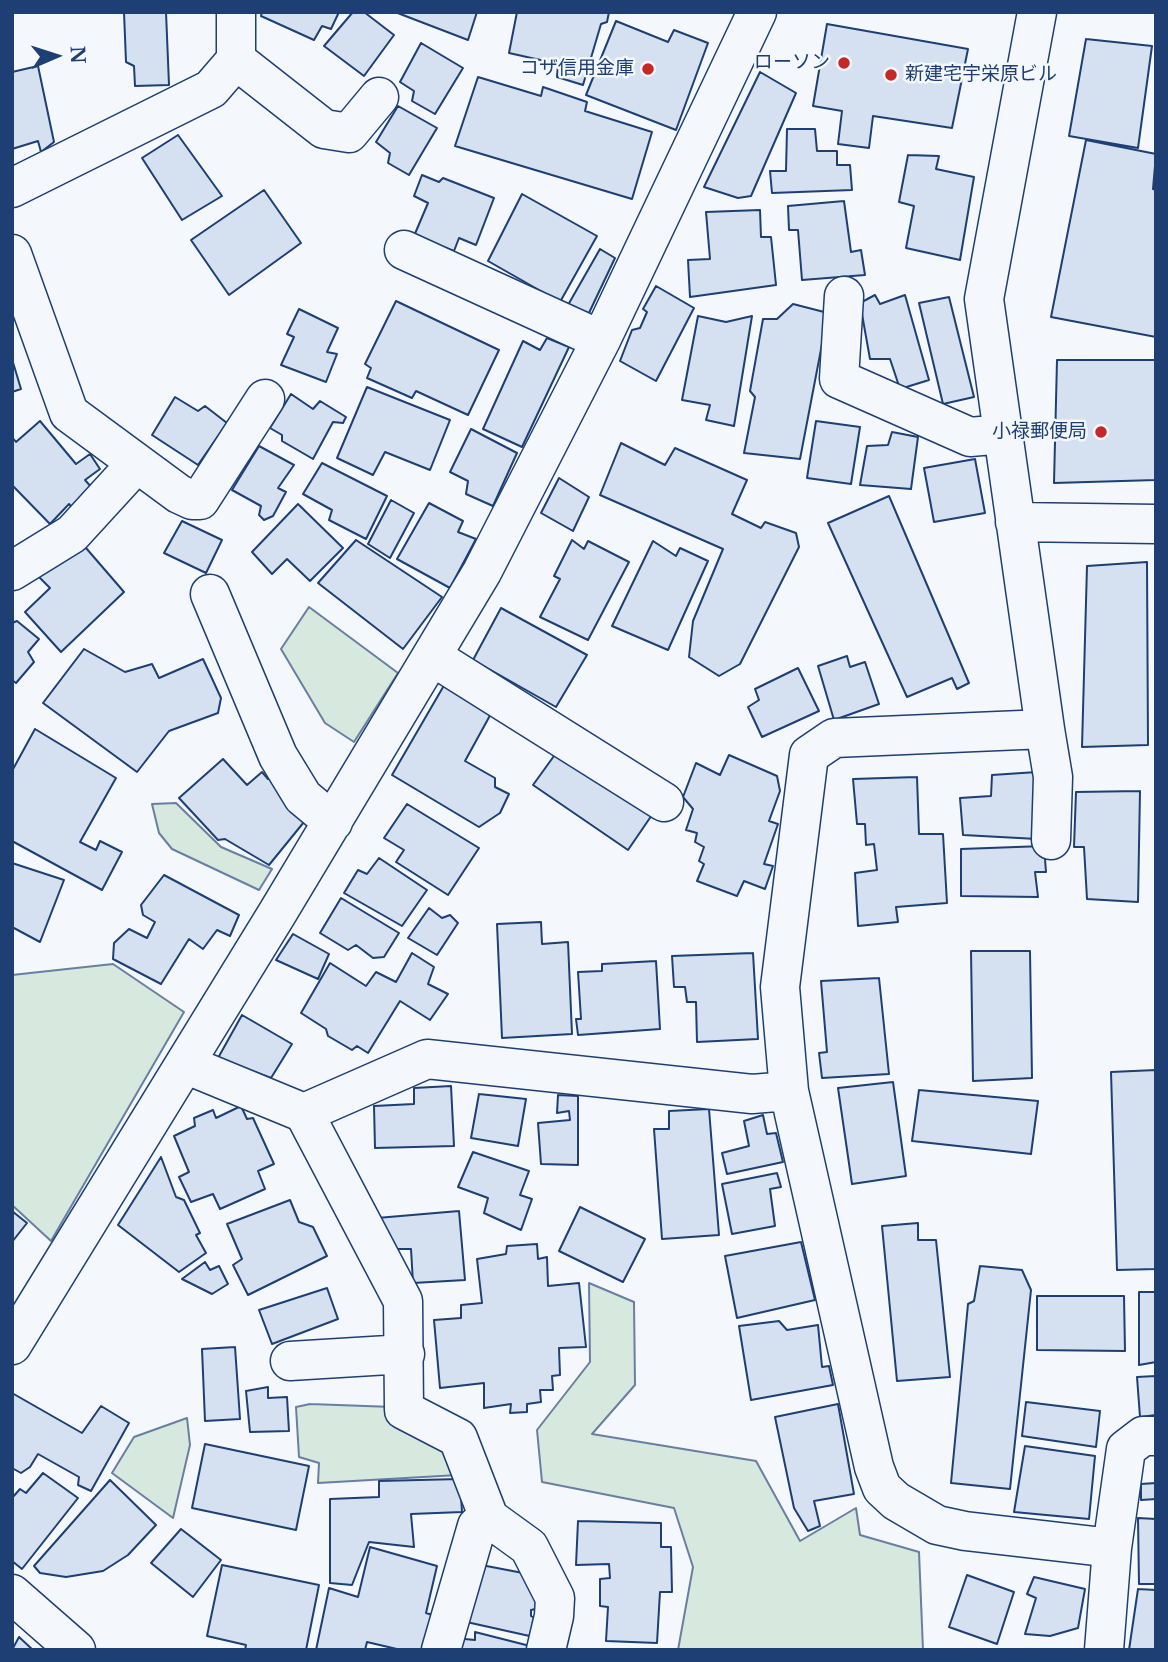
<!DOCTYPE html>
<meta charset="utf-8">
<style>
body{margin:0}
#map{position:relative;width:1168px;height:1662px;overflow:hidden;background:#f4f7fb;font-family:"Libre Baskerville",serif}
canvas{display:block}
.frame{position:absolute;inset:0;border:14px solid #1d3f73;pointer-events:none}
.north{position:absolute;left:21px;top:21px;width:70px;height:70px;-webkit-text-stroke:5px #f4f7fb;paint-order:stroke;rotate:87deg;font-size:19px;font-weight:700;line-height:28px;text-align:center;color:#1d3f73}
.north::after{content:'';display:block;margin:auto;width:24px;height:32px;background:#1d3f73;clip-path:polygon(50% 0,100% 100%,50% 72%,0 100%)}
</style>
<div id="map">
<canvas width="1168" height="1662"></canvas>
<div class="frame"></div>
<div class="north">N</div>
</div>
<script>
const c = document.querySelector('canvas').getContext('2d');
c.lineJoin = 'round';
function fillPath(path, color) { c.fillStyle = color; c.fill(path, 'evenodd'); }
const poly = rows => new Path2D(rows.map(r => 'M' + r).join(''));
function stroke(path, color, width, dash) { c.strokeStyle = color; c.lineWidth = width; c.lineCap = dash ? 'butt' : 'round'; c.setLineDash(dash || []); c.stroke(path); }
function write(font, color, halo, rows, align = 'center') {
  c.font = font + ' "Libre Baskerville","Noto Sans JP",serif'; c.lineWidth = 5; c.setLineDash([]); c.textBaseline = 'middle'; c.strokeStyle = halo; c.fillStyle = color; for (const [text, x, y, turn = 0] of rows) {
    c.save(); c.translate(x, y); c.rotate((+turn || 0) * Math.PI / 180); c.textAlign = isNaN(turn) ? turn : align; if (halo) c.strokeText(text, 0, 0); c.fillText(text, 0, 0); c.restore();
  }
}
const green = poly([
 [309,607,398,673,354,742,325,723,281,649,309,607],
 [176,803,221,847,272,869,259,890,172,849,159,833,152,804,176,803],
 [113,964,184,1012,51,1241,12,1205,12,975,113,964],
 [589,1283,634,1302,635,1385,592,1434,756,1461,800,1541,856,1508,860,1535,919,1552,923,1650,678,1650,693,1567,674,1508,542,1482,537,1430,590,1362,589,1283],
 [310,1404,393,1407,450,1450,458,1475,318,1483,319,1463,299,1457,296,1407,310,1404],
 [187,1418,190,1445,173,1518,112,1473,134,1437,187,1418]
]);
const building = poly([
 [124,12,166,12,169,85,135,86,134,66,126,62,124,12],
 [262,12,339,12,331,29,322,26,314,40,261,16,262,12],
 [353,12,364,12,394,35,364,76,324,46,353,12],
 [395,12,477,12,468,40,395,12],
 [517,12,609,12,607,22,601,24,583,85,557,77,558,64,509,53,517,12],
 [616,21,668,42,674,30,708,43,676,130,586,95,616,21],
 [827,24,968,49,952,128,873,116,869,148,838,144,842,111,813,106,827,24],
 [1086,39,1152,46,1138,148,1069,136,1086,39],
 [421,43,463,68,435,114,412,101,414,91,400,82,421,43],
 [38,66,54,142,41,152,38,141,12,149,12,72,38,66],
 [760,72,796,93,751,196,738,198,704,187,760,72],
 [478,77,541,96,543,87,587,102,585,111,652,132,632,199,455,146,478,77],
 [398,106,437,128,409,175,388,163,390,153,376,142,398,106],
 [787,129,815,129,817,151,837,151,837,165,850,165,852,190,772,193,770,171,786,171,787,129],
 [178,135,222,196,182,220,142,158,178,135],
 [1086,140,1156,154,1153,189,1156,190,1156,337,1051,317,1086,140],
 [908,155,939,156,936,169,974,177,960,260,906,248,914,206,899,202,908,155],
 [422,175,439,182,443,178,494,198,476,245,459,238,454,251,414,236,428,203,414,196,422,175],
 [264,190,301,243,229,295,191,240,264,190],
 [522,194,597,236,560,302,488,261,522,194],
 [844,201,851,252,861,250,865,275,802,280,798,230,789,230,788,206,844,201],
 [760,210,761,237,771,237,776,285,690,297,688,260,710,259,706,212,760,210],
 [600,249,615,258,588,315,568,305,600,249],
 [656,286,694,308,656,381,620,361,632,330,640,328,647,312,643,309,656,286],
 [875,295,880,304,905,295,929,380,900,389,890,359,870,359,860,303,875,295],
 [949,297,974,397,943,404,919,303,949,297],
 [396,301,499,350,468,415,416,391,412,398,367,378,371,368,365,364,396,301],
 [793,304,828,313,800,459,744,453,755,397,750,391,763,319,777,319,793,304],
 [299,309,338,328,327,352,337,354,326,382,281,365,294,337,287,334,299,309],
 [698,316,726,322,752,316,734,426,706,420,710,405,682,400,698,316],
 [547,338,569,347,522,447,483,429,523,341,540,350,547,338],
 [12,359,21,389,12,392,12,359],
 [1057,360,1156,360,1156,480,1054,483,1057,360],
 [367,387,450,420,430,470,385,452,373,475,337,458,367,387],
 [291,394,313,409,320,401,346,417,343,423,333,422,313,459,282,441,282,435,270,428,291,394],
 [175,397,198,411,205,406,227,423,198,465,152,435,175,397],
 [40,421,76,464,90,454,100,469,85,480,93,489,75,511,69,504,50,524,12,485,12,437,16,442,40,421],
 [816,421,860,427,851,484,807,478,816,421],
 [471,429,517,453,493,506,466,494,468,481,450,472,471,429],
 [892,432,918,437,911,489,860,485,867,446,888,445,892,432],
 [621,443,665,465,675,448,747,480,732,514,761,528,765,522,796,533,799,547,740,664,719,676,689,657,693,621,723,549,600,495,621,443],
 [259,446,294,465,278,488,286,492,273,516,264,520,259,515,261,506,232,490,259,446],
 [975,459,985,513,934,522,924,468,975,459],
 [322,463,387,496,366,539,329,520,332,510,303,494,322,463],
 [559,478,589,497,573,531,541,513,559,478],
 [889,496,969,683,957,689,952,678,907,697,828,523,889,496],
 [391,500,414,513,390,558,368,544,391,500],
 [429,503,463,521,458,532,476,539,450,588,397,559,429,503],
 [298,504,343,548,310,581,287,559,272,574,252,552,298,504],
 [182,521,222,540,206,573,164,553,182,521],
 [356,540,442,597,403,649,318,583,356,540],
 [572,540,584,549,588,541,629,562,588,640,540,617,560,579,554,576,572,540],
 [80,541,124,592,61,652,25,612,50,588,39,577,80,541],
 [653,541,676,556,680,548,708,561,668,650,612,626,653,541],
 [1147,562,1148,745,1082,747,1087,566,1147,562],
 [501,608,587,655,556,707,473,660,501,608],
 [17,621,39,639,28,652,34,662,16,683,12,680,12,623,17,621],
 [84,649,125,672,152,664,159,678,203,659,221,698,218,713,169,731,137,772,43,703,84,649],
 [847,656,850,667,865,662,879,704,834,720,818,666,847,656],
 [798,668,819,711,762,737,748,707,759,700,755,689,798,668],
 [446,682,493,710,465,761,495,778,495,787,509,794,500,813,479,827,392,775,446,682],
 [35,729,116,778,80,842,96,850,100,841,122,852,102,890,12,841,12,771,35,729],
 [559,749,654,812,628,850,533,785,559,749],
 [729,755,777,776,780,791,769,821,778,824,764,864,773,866,765,889,744,881,737,896,697,881,704,864,699,861,704,847,695,842,697,833,686,830,693,809,683,797,696,763,720,775,729,755],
 [223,759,247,785,262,772,268,779,277,778,304,822,269,865,225,839,218,840,179,798,223,759],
 [1037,772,1037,839,963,835,960,798,991,796,992,775,1037,772],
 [917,777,919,834,943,834,947,903,896,907,898,922,858,926,855,873,877,870,874,844,866,845,865,824,857,824,853,779,917,777],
 [1140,791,1138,902,1087,899,1084,847,1074,847,1076,792,1140,791],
 [407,804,479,848,448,895,396,862,404,850,384,838,407,804],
 [1044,846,1046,872,1035,872,1038,897,961,896,961,849,1044,846],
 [379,858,427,890,402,926,344,893,358,870,367,874,379,858],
 [12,863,64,880,40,942,12,927,12,863],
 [164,875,239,915,230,936,217,930,203,949,189,939,161,984,113,959,114,943,129,929,147,938,155,922,143,915,141,905,164,875],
 [341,898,399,933,384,957,373,958,356,945,348,950,320,933,341,898],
 [429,908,442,918,450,915,458,923,437,955,408,938,429,908],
 [541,922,542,944,568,942,572,1034,502,1038,497,924,541,922],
 [293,934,329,954,318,979,276,960,293,934],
 [971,951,1030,951,1032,1078,973,1081,971,951],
 [412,953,434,967,428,984,448,994,430,1020,400,1001,368,1053,357,1046,352,1050,328,1036,326,1029,301,1013,330,963,366,986,376,972,396,982,412,953],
 [753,953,758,1039,697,1042,696,1002,687,1002,685,987,674,987,672,956,753,953],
 [656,961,660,1029,578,1035,576,1019,581,1019,578,972,602,971,602,964,656,961],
 [879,978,889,1074,822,1078,819,1053,827,1052,821,981,879,978],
 [242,1015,292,1044,271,1078,218,1058,242,1015],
 [1156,1070,1156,1269,1117,1270,1111,1072,1156,1070],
 [893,1082,906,1176,852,1184,838,1088,893,1082],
 [451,1086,454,1146,375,1148,374,1106,414,1104,414,1088,451,1086],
 [919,1090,1038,1101,1031,1154,912,1141,919,1090],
 [479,1094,526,1099,518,1146,471,1138,479,1094],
 [558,1095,578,1096,578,1165,541,1164,538,1123,570,1120,569,1111,557,1113,558,1095],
 [241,1106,247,1119,253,1118,274,1164,258,1171,265,1189,220,1209,213,1194,191,1202,179,1177,189,1172,174,1136,195,1126,194,1118,213,1110,216,1118,241,1106],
 [709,1109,719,1235,662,1239,654,1129,669,1129,669,1111,709,1109],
 [763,1115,767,1134,776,1133,783,1162,727,1174,722,1153,749,1146,744,1121,763,1115],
 [473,1152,529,1171,520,1195,532,1199,521,1230,484,1213,488,1198,458,1187,473,1152],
 [161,1157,176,1197,184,1200,200,1233,196,1235,206,1253,179,1272,118,1225,161,1157],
 [777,1173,781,1187,770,1189,775,1226,732,1234,722,1184,777,1173],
 [290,1200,299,1222,313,1227,327,1256,248,1295,233,1265,242,1259,227,1224,290,1200],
 [580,1207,645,1239,623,1282,559,1251,580,1207],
 [12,1211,27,1223,12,1242,12,1211],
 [459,1211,465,1280,413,1283,411,1249,395,1249,377,1218,459,1211],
 [918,1223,918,1240,936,1240,950,1377,897,1381,882,1226,918,1223],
 [801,1242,815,1300,737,1318,725,1256,801,1242],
 [537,1244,538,1259,547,1257,548,1286,579,1283,586,1347,559,1348,560,1375,552,1376,553,1390,540,1390,541,1402,527,1404,527,1412,510,1413,511,1404,484,1408,484,1383,440,1388,434,1320,461,1318,461,1305,482,1303,477,1259,506,1254,507,1246,537,1244],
 [205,1262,210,1270,219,1266,228,1284,212,1294,182,1279,205,1262],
 [980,1266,1022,1270,1031,1290,1010,1489,951,1483,968,1304,974,1301,980,1266],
 [327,1288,338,1319,272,1344,259,1310,327,1288],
 [1139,1292,1156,1292,1156,1362,1139,1365,1139,1292],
 [1037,1296,1124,1296,1125,1351,1037,1350,1037,1296],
 [779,1321,787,1330,818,1325,822,1367,829,1366,833,1385,751,1400,739,1326,779,1321],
 [235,1347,240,1419,205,1421,202,1349,235,1347],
 [1156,1376,1156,1415,1140,1417,1137,1377,1156,1376],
 [268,1387,268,1398,287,1397,289,1431,250,1432,246,1391,268,1387],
 [12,1393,82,1433,101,1406,129,1423,91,1491,78,1485,79,1477,38,1454,30,1467,21,1473,12,1468,12,1393],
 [1026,1402,1100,1411,1096,1447,1022,1436,1026,1402],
 [838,1404,854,1494,814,1501,820,1526,808,1531,794,1508,775,1417,838,1404],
 [205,1444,309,1466,296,1530,192,1508,205,1444],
 [1025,1446,1095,1456,1089,1519,1014,1512,1025,1446],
 [43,1473,78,1498,22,1569,12,1561,12,1498,20,1489,26,1493,43,1473],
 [460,1479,462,1512,411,1514,414,1547,369,1542,352,1585,330,1583,330,1499,379,1497,379,1481,460,1479],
 [110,1480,156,1525,128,1555,103,1571,66,1577,40,1573,34,1566,110,1480],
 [1156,1483,1156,1499,1141,1500,1141,1484,1156,1483],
 [1138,1518,1156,1519,1156,1584,1139,1584,1138,1518],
 [578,1521,661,1523,661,1547,671,1547,672,1592,660,1592,657,1643,606,1641,608,1607,600,1606,600,1579,610,1578,609,1564,576,1565,578,1521],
 [181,1529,221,1560,193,1597,151,1563,181,1529],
 [370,1547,437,1566,426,1613,436,1616,428,1650,401,1650,367,1642,365,1650,316,1650,329,1588,358,1597,370,1547],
 [476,1564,523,1573,540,1608,531,1610,531,1616,540,1621,534,1637,462,1621,476,1564],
 [222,1565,319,1585,306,1650,245,1650,246,1645,207,1636,222,1565],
 [967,1575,1014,1592,997,1644,949,1627,967,1575],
 [1034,1577,1085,1589,1078,1628,1050,1636,1025,1634,1036,1598,1027,1594,1034,1577],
 [1138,1589,1156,1590,1156,1650,1129,1650,1138,1589],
 [475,1632,530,1646,530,1650,451,1650,454,1638,475,1640,475,1632],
 [19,1637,33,1650,12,1650,19,1637]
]);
const minor = poly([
 [1037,12,984,299,1045,729,834,738,809,755,780,987,789,1091,874,1467,882,1488,896,1501,937,1525,965,1531,1112,1548],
 [236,60,324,129,349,133,379,97],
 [12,188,211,89,236,60,236,12],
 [404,250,601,340],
 [12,254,69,413,179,494,192,500,200,500,265,399],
 [844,296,839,379,970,437,1003,434],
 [1015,522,1156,524],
 [12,571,72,534,137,463],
 [210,594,278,756,303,797,333,822],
 [433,657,664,802],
 [1045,729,1053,777,1051,840],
 [185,1064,304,1113,427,1059,752,1094,789,1091],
 [304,1113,403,1301,404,1410,458,1438,489,1518,529,1547,555,1598,554,1616,546,1650],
 [12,1345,278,912,482,572,601,340,757,12],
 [290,1361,405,1354],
 [12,1594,76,1650],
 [441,1650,477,1526,489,1518],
 [1104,1650,1112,1548,1126,1449,1143,1436,1156,1436]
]);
const markers = [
 [844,63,7,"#c62828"],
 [648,69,7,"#c62828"],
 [891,75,7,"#c62828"],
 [1101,432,7,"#c62828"]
];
const poiNames = [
 ["ローソン",830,63],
 ["コザ信用金庫",634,69],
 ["新建宅宇栄原ビル",905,75,"left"],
 ["小禄郵便局",1087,432]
];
fillPath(green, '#d7e8df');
stroke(green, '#687fa3', 2);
fillPath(building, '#d5e0f0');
stroke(building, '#1d3f73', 2);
stroke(minor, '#1d3f73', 41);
stroke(minor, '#f4f7fb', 38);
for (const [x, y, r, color] of markers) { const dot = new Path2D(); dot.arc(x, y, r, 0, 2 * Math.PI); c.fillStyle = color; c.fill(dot); stroke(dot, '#f4f7fb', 2.5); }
write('19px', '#1d3f73', '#f4f7fb', poiNames, 'right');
</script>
